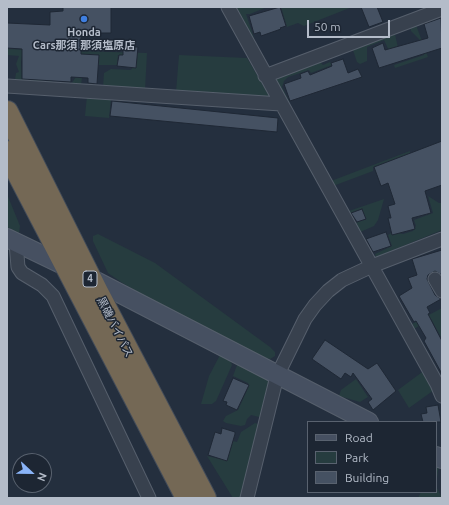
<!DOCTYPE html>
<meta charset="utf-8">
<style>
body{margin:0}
#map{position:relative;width:449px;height:505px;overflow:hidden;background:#242f3e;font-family:Ubuntu,sans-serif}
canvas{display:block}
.frame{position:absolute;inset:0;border:8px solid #b4bcc9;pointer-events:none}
.legend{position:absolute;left:307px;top:421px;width:130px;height:72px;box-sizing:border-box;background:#1d2633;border:1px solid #59626f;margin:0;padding:5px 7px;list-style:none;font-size:12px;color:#b4bcc9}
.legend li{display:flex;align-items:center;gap:8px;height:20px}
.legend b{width:20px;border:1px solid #59626f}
.north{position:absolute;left:12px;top:453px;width:40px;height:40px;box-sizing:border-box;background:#1d2633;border:1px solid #59626f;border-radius:50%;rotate:112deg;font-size:11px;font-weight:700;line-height:16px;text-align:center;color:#b4bcc9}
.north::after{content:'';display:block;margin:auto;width:14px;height:18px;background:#8ab4f8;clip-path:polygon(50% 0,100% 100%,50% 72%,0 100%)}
.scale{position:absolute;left:307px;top:20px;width:83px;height:18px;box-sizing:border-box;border:2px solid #b4bcc9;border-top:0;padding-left:5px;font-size:12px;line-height:14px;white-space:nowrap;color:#b4bcc9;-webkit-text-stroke:3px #1d2633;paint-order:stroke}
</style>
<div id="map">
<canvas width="449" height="505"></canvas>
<div class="frame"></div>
<ul class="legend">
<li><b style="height:5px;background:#465061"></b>Road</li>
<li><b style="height:11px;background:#263c3f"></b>Park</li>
<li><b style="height:11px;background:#455162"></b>Building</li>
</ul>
<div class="north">N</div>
<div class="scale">50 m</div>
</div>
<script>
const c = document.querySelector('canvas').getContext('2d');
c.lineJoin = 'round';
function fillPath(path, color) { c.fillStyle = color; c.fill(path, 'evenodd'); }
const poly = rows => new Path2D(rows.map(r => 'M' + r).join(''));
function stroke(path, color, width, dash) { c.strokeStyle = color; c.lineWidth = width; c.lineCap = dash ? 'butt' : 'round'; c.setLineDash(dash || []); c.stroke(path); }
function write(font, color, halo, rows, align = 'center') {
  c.font = font + ' Ubuntu,"Noto Sans JP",sans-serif'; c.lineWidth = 3; c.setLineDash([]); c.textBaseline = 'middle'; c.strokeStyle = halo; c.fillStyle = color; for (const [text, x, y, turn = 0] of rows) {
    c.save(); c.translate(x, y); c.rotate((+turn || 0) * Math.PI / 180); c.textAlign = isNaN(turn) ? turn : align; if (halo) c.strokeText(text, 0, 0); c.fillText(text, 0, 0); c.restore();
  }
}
const green = poly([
 [237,7,267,7,250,14,246,14,254,38,251,39,235,8],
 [281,7,352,7,304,26,298,23,287,27],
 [416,25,428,57,395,68,394,65,424,55,419,39,411,31,410,27],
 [395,34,398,48,392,57,384,40,367,47,367,61,360,64,357,62,353,50],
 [7,49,147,53,145,90,103,87,104,73,111,69,131,70,137,60,137,56,118,55,117,65,89,65,82,77,81,86,15,80,16,73,19,72,16,64,19,56,7,55],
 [23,51,77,75,72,83,52,82,51,72,39,67,39,80,22,79,21,62],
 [179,55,247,58,271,99,176,92],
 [320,62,323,65,330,62,332,65,311,73,309,70,288,77,284,81,282,87,290,103,286,104,273,80],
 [87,96,111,98,109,118,85,116],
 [410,151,410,154,373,167,373,171,333,186,331,181],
 [7,194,20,226,19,233,7,227],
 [428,196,439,203,442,203,442,230,376,257,375,254,392,246,388,235,393,232,403,234,413,231,416,226,414,220,433,213],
 [384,199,378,220,374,226,358,233,353,224,366,219,362,209,348,214,346,212],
 [98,234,155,263,270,347,275,352,275,356,270,359,258,356,161,306,121,282,108,273,93,241,93,236],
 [442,308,442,339,431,319,414,329,411,327,410,325],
 [220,355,230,360,232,365,216,401,212,404,201,404,209,376],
 [240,364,266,376,271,385,263,418,251,415,247,419,245,425,241,426,226,423,223,421,226,416,238,410,249,386,248,383,233,376,237,365],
 [425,370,434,390,409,408,398,390],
 [356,379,368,397,360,402,339,396,341,390],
 [255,423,261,425,242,498,233,498,207,456,225,460,228,457,233,441,237,442,241,432],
 [436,462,439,463,436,486,442,498,418,498,421,492,436,492]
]);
const building = poly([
 [63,7,111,7,111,33,81,33,81,54,99,55,97,84,88,83,88,78,71,77,71,82,22,79,22,49,7,48,7,23,50,25,50,12,63,11,63,7],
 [280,7,286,26,280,28,281,29,261,36,260,32,254,34,249,16,280,7],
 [361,7,377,7,383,22,369,27,361,7],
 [441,18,442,48,379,68,372,48,383,43,385,50,428,38,424,24,441,18],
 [123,47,138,47,136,68,117,66,119,55,123,55,123,47],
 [343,59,348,73,358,69,362,77,290,101,284,84,301,78,300,74,308,71,310,75,332,66,331,63,343,59],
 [112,101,278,118,277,132,110,116,112,101],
 [442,141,442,185,425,191,431,213,412,218,415,229,392,235,388,218,391,218,388,206,395,204,388,183,381,186,374,167,442,141],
 [362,209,366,219,357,222,351,213,362,209],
 [386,232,391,246,373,252,366,239,386,232],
 [442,250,442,275,435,271,428,275,427,279,435,295,441,299,427,307,430,313,428,314,442,341,442,374,424,341,426,338,416,321,414,322,399,296,412,288,408,278,417,275,412,259,442,250],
 [325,340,368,369,377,363,396,391,373,410,368,402,372,399,353,373,351,377,345,373,341,379,312,359,325,340],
 [233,378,249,385,237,410,226,405,227,402,223,401,233,378],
 [438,405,441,422,423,422,421,414,427,413,426,407,438,405],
 [222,428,235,432,235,434,227,461,208,455,215,432,221,434,222,428]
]);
const street = poly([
 [228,7,437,384,442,396],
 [265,76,442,9],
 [7,86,281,104],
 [16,243,18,267,22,273,42,285,53,296,149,498],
 [435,279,442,291],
 [247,498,277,376,305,319,315,305,328,291,342,280,372,266,442,239]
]);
const secondary = poly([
 [7,238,90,278,369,422],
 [436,456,442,459]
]);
const highway = poly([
 [7,112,97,292,205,498],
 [7,152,187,498]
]);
const markers = [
 [84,19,4,"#3f7fe0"]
];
const shields = [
 [90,279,14]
];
const shieldNames = [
 ["4",90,279]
];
const poiNames = [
 ["Honda",84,32],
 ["Cars那須 那須塩原店",84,45]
];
const streetNames = [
 ["黒磯バイパス",115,327,63]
];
fillPath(green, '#263c3f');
fillPath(building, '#455162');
stroke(building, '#1f2835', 1);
stroke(street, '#565f6c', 15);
stroke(secondary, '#565f6c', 20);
stroke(highway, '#434c59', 24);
stroke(street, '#38414e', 13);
stroke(secondary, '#465061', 18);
stroke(highway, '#746855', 22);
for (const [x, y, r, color] of markers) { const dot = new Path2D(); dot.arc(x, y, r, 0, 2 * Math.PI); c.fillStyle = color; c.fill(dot); stroke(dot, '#1d2633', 1.5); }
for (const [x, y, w] of shields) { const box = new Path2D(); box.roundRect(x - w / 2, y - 8, w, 16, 3); c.fillStyle = '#1d2633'; c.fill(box); stroke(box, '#b4bcc9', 1); }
write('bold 10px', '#b4bcc9', null, shieldNames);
write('bold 11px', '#b4bcc9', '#1d2633', poiNames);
write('11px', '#b4bcc9', '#1d2633', streetNames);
</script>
